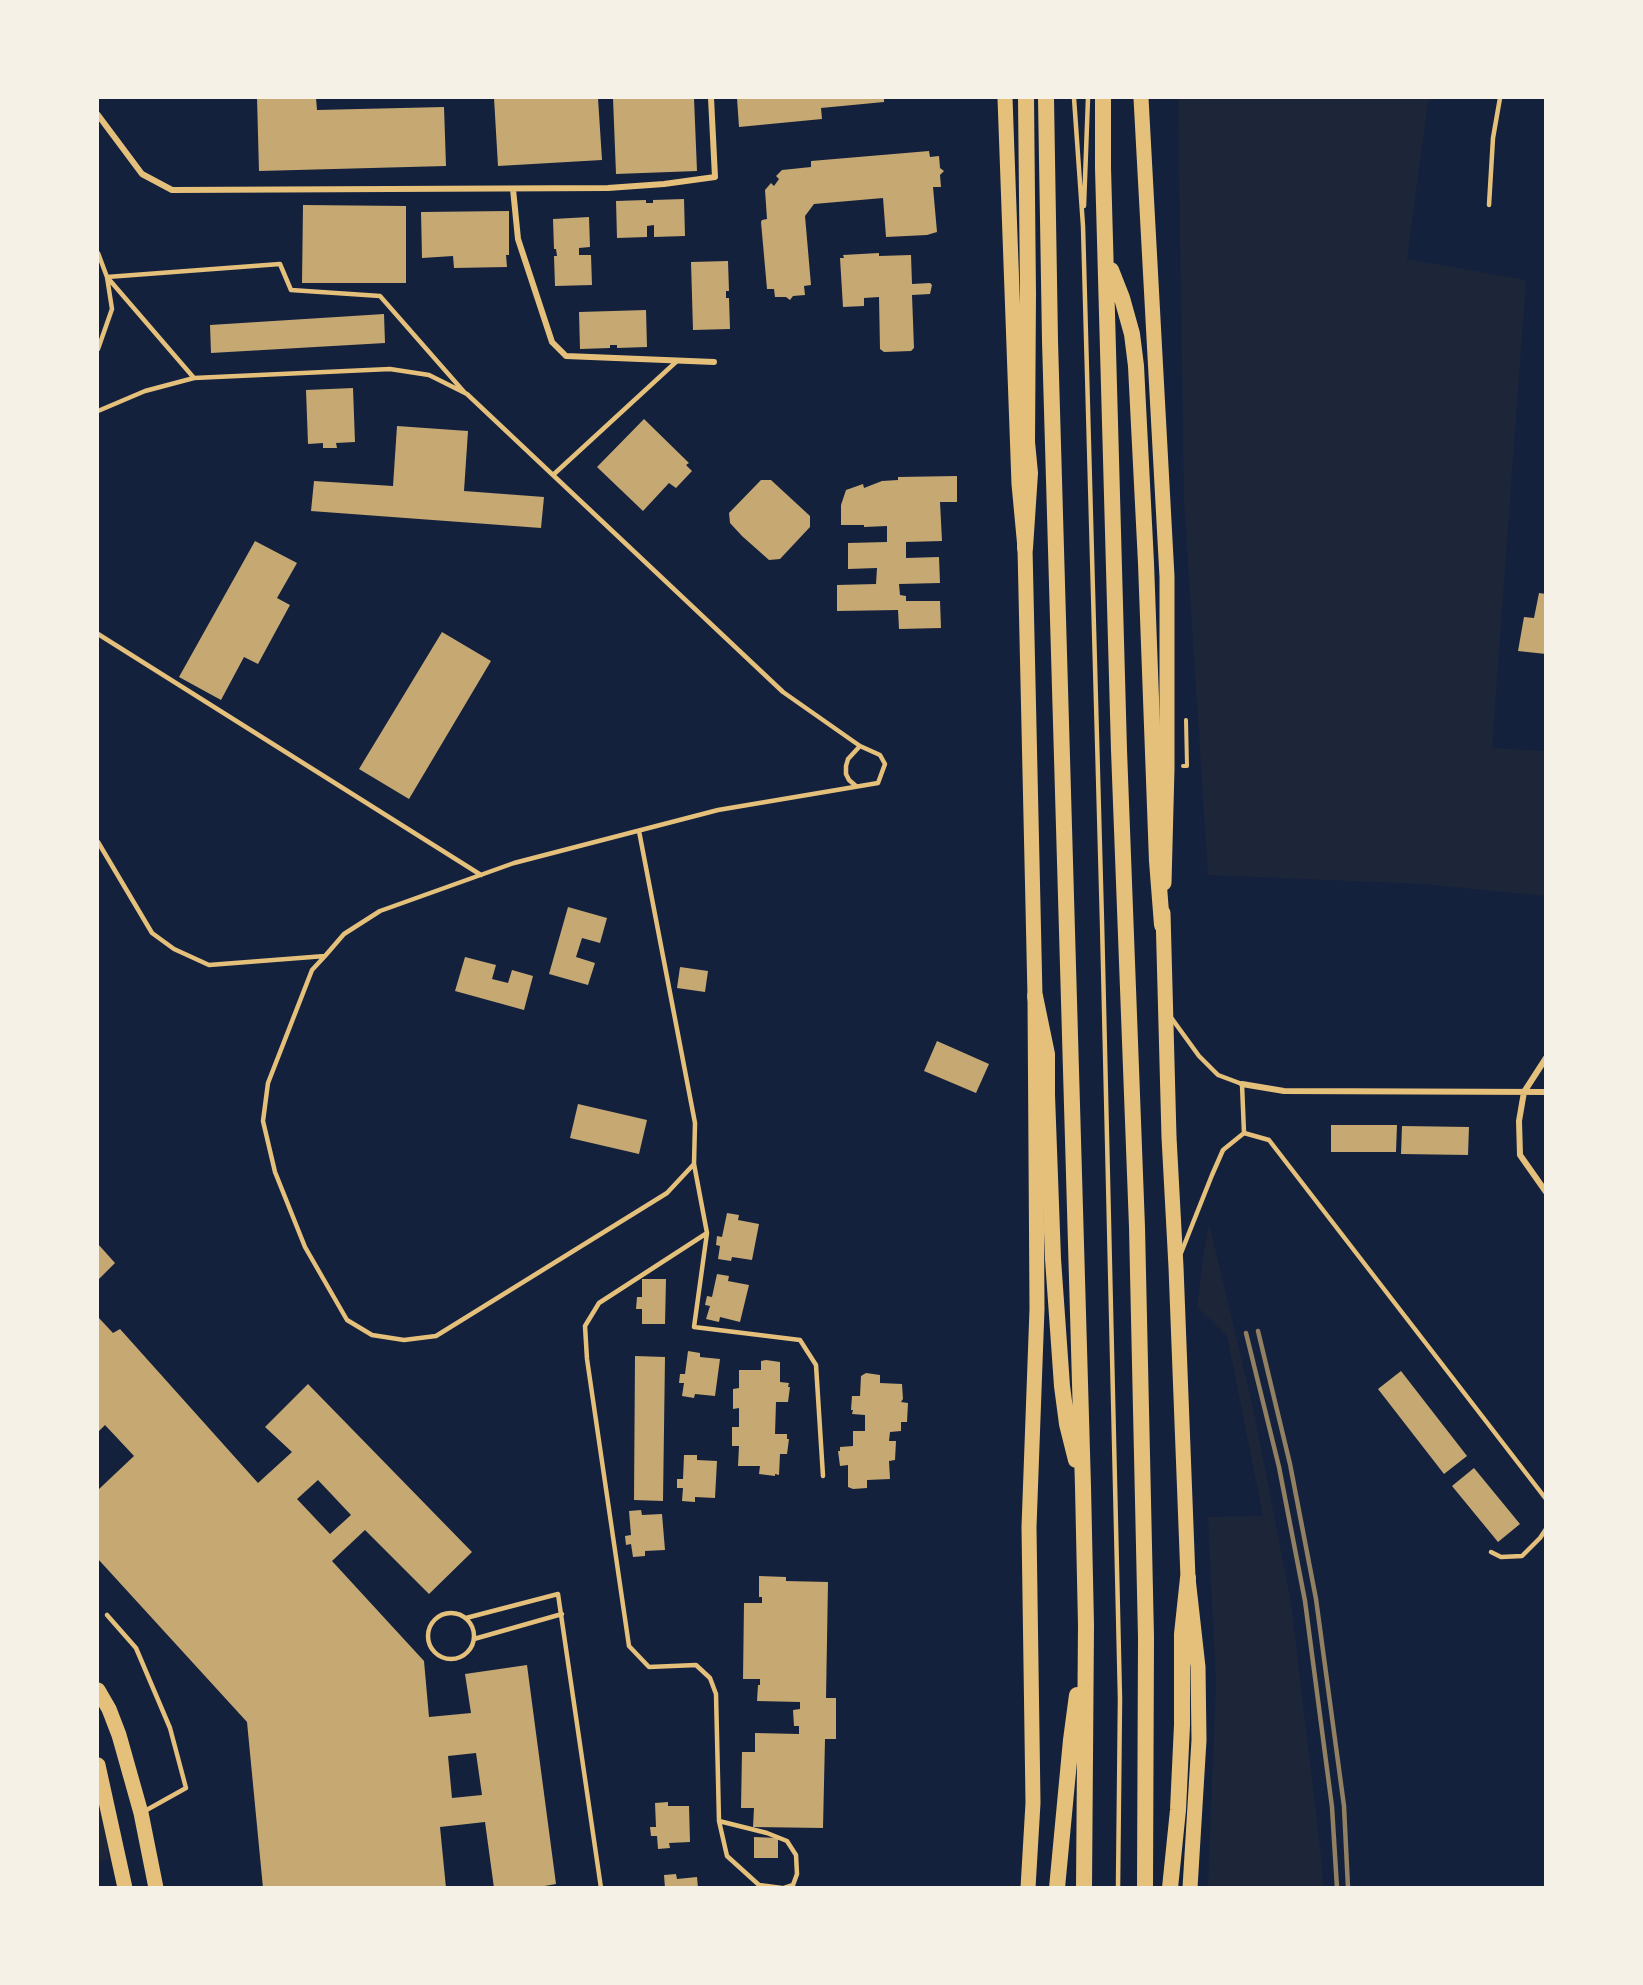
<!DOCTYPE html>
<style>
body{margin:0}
#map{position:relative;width:1643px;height:1985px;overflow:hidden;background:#14213d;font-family:"Asap Condensed",sans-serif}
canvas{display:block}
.frame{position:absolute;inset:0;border:99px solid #f6f1e7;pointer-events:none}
</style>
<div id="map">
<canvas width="1643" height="1985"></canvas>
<div class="frame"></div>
</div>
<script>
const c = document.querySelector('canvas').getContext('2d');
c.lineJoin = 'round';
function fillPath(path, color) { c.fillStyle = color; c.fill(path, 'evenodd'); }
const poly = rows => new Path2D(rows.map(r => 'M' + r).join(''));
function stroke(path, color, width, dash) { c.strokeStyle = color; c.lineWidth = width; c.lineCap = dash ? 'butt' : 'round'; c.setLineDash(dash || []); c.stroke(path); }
const green = poly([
 [1178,98,1432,98,1428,102,1407,259,1526,280,1492,748,1545,751,1545,896,1423,884,1208,875,1184,501],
 [1209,1223,1254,1412,1291,1603,1321,1855,1323,1887,1208,1887,1216,1683,1208,1517,1263,1516,1227,1336,1197,1307,1203,1259],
 [98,1799,101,1799,109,1860,98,1861]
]);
const building = poly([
 [257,98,316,98,317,110,444,107,446,166,259,171],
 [494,98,598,98,602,160,498,166],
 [613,98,694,98,697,171,616,174],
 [737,98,884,98,884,102,821,108,822,119,739,127],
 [929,151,930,157,939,156,940,168,944,171,940,175,941,187,933,187,937,232,927,235,886,237,883,198,814,204,805,216,811,285,804,286,805,295,793,296,790,300,786,297,775,297,774,289,767,289,761,222,762,220,767,219,765,190,771,183,774,186,779,179,776,176,782,170,811,167,811,161],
 [684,199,685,236,654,237,654,225,647,226,647,237,617,238,616,201,646,200,646,203,653,203,653,200],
 [303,205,406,206,406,283,302,283],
 [509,211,509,255,506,255,507,267,454,268,453,256,422,258,421,212],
 [589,217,590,247,579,248,579,255,591,255,592,285,555,286,554,256,557,256,556,249,554,249,553,219],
 [879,253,879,256,911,255,912,284,930,283,932,285,930,294,912,295,914,348,911,351,884,352,880,349,879,297,864,298,864,306,843,307,840,258,844,258,843,255],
 [728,261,729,291,726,291,726,298,729,298,730,329,693,330,691,262],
 [646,310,647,347,617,348,617,345,610,345,610,348,580,349,579,312],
 [384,314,385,343,211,353,210,325],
 [353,388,355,442,336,443,337,448,323,448,323,443,308,444,306,390],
 [644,419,689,463,686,465,692,471,676,488,669,483,643,511,597,467],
 [397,426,468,431,464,491,544,497,541,528,311,511,314,481,393,486],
 [957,476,957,502,940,502,942,541,906,542,906,558,939,557,940,583,899,584,900,595,906,596,906,601,940,601,941,628,899,629,898,610,837,611,837,585,876,584,877,568,848,569,848,543,887,542,887,526,864,527,864,525,841,525,841,505,846,490,863,484,864,488,882,481,898,480,898,477],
 [761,480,771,480,810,516,810,527,780,559,769,560,742,536,730,523,729,513],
 [255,541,297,563,277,598,290,605,258,664,244,657,221,700,179,677],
 [1539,593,1546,594,1546,654,1518,651,1524,617,1534,618],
 [442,632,491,661,409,799,359,769],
 [568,907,607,918,600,943,582,938,576,957,595,963,588,985,549,974],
 [465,957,496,965,492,979,508,983,512,970,533,976,524,1010,455,991],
 [680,967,708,971,705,992,677,988],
 [937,1041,989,1064,976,1093,924,1071],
 [578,1104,647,1120,639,1154,570,1138],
 [1331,1125,1397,1125,1396,1152,1331,1152],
 [1402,1126,1469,1127,1468,1155,1401,1154],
 [727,1213,739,1215,738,1220,759,1224,752,1260,732,1257,731,1261,718,1259,720,1246,716,1245,717,1236,722,1237],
 [98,1244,115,1263,98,1280],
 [717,1274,729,1276,728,1281,749,1285,740,1322,720,1317,719,1322,706,1319,710,1306,705,1305,707,1296,712,1297],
 [642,1279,666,1279,665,1324,642,1324,642,1309,636,1309,637,1297,642,1297],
 [98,1317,113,1333,120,1329,258,1483,292,1452,265,1427,308,1384,472,1552,429,1594,365,1530,332,1561,424,1661,429,1717,471,1713,465,1674,527,1665,556,1884,533,1888,494,1888,485,1822,440,1827,446,1888,263,1888,247,1722,98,1559,98,1490,134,1456,105,1425,98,1432],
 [318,1480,351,1515,330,1534,297,1499],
 [476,1753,482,1795,452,1798,448,1756],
 [688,1351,700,1353,700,1357,720,1359,715,1396,695,1394,694,1398,682,1396,684,1383,679,1383,680,1374,685,1374],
 [635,1356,665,1357,663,1501,634,1500],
 [766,1360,780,1362,780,1382,789,1383,788,1387,790,1387,788,1402,776,1402,775,1434,787,1434,787,1439,789,1439,787,1454,780,1454,779,1475,775,1474,775,1476,759,1474,760,1466,738,1466,739,1446,732,1446,732,1427,739,1427,739,1408,733,1409,733,1389,739,1388,739,1370,761,1370,761,1361],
 [1401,1371,1467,1456,1444,1474,1378,1389],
 [866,1373,880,1375,880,1383,902,1384,903,1399,901,1402,908,1403,907,1422,901,1422,901,1431,890,1432,889,1441,896,1441,895,1460,889,1461,890,1479,867,1480,867,1488,853,1489,848,1487,848,1465,840,1466,838,1451,840,1451,840,1447,853,1446,853,1431,865,1431,865,1415,852,1414,853,1410,851,1410,852,1396,860,1396,861,1376],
 [684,1455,697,1455,697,1460,717,1461,715,1498,695,1497,695,1502,682,1501,683,1488,677,1488,677,1479,683,1479],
 [1474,1468,1520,1524,1498,1542,1452,1486],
 [641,1510,642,1515,662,1514,665,1550,645,1551,645,1556,633,1557,631,1544,626,1545,625,1536,631,1535,629,1511],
 [759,1576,786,1577,786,1581,828,1582,826,1698,836,1698,836,1739,825,1739,823,1828,753,1827,754,1808,741,1808,742,1752,755,1752,755,1733,799,1734,799,1726,794,1726,793,1710,800,1709,800,1702,757,1701,758,1685,760,1685,760,1679,743,1679,744,1603,762,1603,762,1597,759,1597],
 [668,1802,668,1806,689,1806,690,1842,669,1843,670,1848,658,1849,657,1836,651,1836,650,1827,656,1827,655,1803],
 [754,1837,778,1838,778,1858,754,1858],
 [676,1874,677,1879,697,1877,698,1888,665,1888,664,1875]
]);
const path = poly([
 [1183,766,1187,766,1186,720]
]);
const service = poly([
 [1074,98,1083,226,1102,922,1120,1699,1118,1888],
 [1489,205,1493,138,1500,98],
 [1084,206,1088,98],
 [98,253,107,277,112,309,98,349],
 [107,277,280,264,291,290,380,296,465,393],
 [107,277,194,378],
 [98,411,145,391,194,378,390,369,429,375,467,394,783,692,860,746,880,755,885,764,878,783,718,810,514,863,380,911,344,934,325,956,312,970,268,1083,263,1121,275,1172,305,1247,347,1320,372,1335,404,1340,436,1336,667,1193,694,1164,695,1123,639,831],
 [553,475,677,361],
 [98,634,481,875],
 [856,786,849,780,846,774,846,766,848,759,860,746],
 [98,842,152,933,174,949,209,965,325,956],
 [1170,1016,1199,1056,1218,1075,1242,1084,1244,1133],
 [1244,1133,1269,1140,1546,1499],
 [694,1164,707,1233,694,1327,800,1340,816,1365,823,1476],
 [707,1233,599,1303,585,1326,587,1359,629,1646,649,1667,696,1665,710,1678,716,1694,719,1821,727,1856,759,1885,782,1888],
 [1181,1253,1212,1175,1223,1150,1244,1133],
 [1491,1552,1501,1557,1522,1556,1540,1538,1546,1529],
 '428 1636a23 23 0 1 1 46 0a23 23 0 1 1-46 0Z',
 [107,1615,136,1648,170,1728,186,1788,143,1812],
 [466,1618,558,1594,601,1888],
 [474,1639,562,1614],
 [719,1821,767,1833,787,1841,796,1855,797,1874,793,1885,784,1888]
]);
const minor = poly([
 [98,115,142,174,172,190,608,188,664,184,715,177,711,98],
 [513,189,518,239,552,342,566,356,714,362],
 [1546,1058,1524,1092,1519,1121,1520,1155,1546,1192],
 [1242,1084,1284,1091,1546,1092]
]);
const primary = poly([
 [1005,98,1019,484,1025,548,1035,996,1037,1309,1029,1527,1033,1803,1028,1888],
 [1141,98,1167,577,1167,768,1164,883],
 [1163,913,1169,1137,1176,1267,1188,1578,1198,1667,1199,1740,1190,1888],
 [98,1690,109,1709,119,1735,141,1813,156,1888],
 [98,1765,125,1888]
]);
const trunk = poly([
 [1046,98,1050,341,1083,1487,1086,1625,1084,1888],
 [1103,98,1103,168,1119,750,1137,1227,1146,1637,1145,1888],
 [1111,270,1122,298,1132,334,1136,366,1146,563,1157,861,1162,925],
 [1025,548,1030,473,1027,442,1028,294,1026,98],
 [1035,996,1047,1054,1047,1095,1053,1259,1062,1386,1067,1424,1076,1460],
 [1057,1888,1071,1740,1077,1695],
 [1170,1888,1178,1810,1182,1725,1182,1634,1188,1578]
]);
const rail = poly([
 [1258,1331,1290,1464,1316,1599,1344,1806,1348,1888],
 [1246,1333,1279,1467,1305,1601,1332,1807,1337,1888]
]);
fillPath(green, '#1d2539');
fillPath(building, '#c6a872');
stroke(path, '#e5c07b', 4);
stroke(service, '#e5c07b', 4.5);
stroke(minor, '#e5c07b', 6);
stroke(primary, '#e5c07b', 15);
stroke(trunk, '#e5c07b', 16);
stroke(rail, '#918062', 4.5);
</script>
